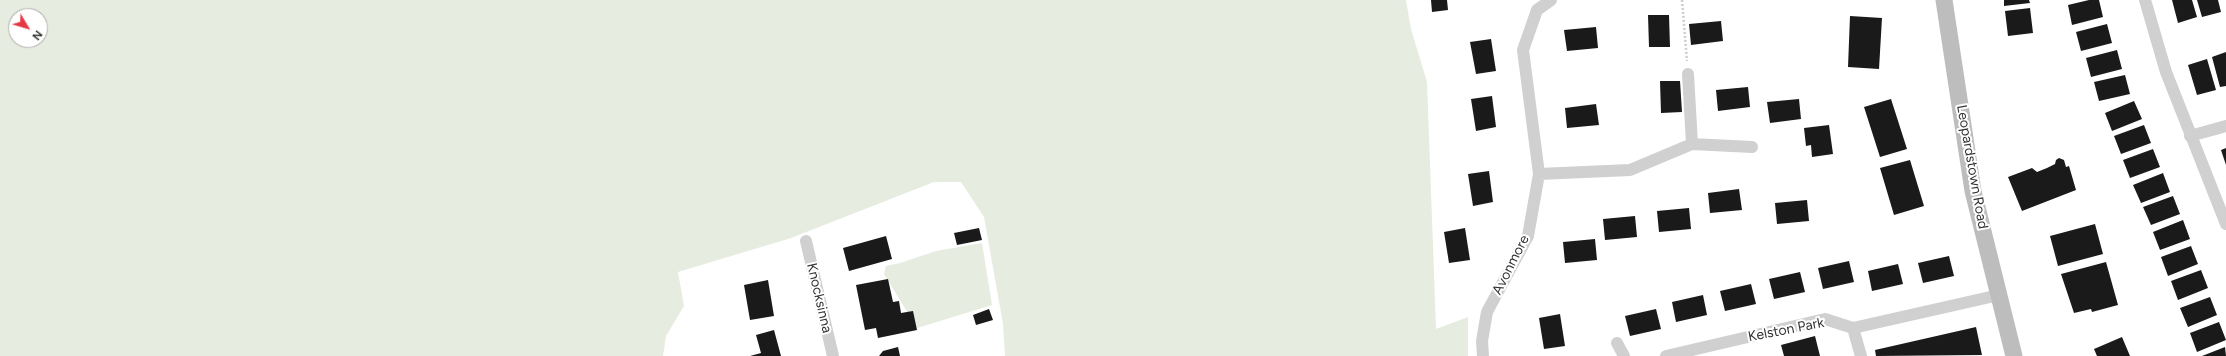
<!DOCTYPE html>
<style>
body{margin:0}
#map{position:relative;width:2226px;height:356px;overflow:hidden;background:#fff;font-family:Figtree,sans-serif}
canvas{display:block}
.north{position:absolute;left:8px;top:8px;width:40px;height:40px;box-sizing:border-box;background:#fff;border:1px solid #adadad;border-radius:50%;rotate:128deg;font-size:11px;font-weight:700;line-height:16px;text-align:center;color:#333}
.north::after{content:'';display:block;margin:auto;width:14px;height:18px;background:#e63946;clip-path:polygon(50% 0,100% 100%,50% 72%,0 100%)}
</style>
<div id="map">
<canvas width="2226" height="356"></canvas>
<div class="north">N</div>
</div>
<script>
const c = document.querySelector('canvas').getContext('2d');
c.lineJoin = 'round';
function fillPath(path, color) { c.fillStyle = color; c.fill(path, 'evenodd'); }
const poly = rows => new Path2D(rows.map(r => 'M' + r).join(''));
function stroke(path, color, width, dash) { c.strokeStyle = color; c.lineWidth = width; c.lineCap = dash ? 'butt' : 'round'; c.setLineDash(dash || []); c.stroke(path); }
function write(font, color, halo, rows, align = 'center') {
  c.font = font + ' Figtree,sans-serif'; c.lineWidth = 4; c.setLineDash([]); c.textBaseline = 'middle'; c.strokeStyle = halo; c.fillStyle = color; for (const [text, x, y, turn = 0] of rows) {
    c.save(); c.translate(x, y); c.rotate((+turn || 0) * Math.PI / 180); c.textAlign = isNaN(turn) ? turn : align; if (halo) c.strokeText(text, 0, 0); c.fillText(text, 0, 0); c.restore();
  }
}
const green = poly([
 [0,0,1406,0,1411,29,1427,82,1436,329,1468,317,1468,356,1005,356,1003,324,984,217,961,182,934,182,791,238,678,272,684,306,666,336,663,356,0,356],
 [16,16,40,16,40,40,16,40],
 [982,243,992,305,917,328,884,274,886,266,900,263,936,251]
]);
const building = poly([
 [1431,0,1447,0,1448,10,1432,12],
 [2004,0,2029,0,2030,3,2004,6],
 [2089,0,2099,0,2103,17,2072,25,2068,5],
 [2172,0,2192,0,2197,17,2178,23],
 [2197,0,2218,0,2221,12,2202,17],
 [2030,8,2033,33,2008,36,2005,11],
 [1648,15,1669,15,1670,47,1649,47],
 [1850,16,1882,18,1879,69,1848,67],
 [1721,21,1723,41,1691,45,1689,24],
 [2107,24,2112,43,2081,51,2076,32],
 [1596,27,1598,48,1567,51,1564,30],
 [1491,39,1496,71,1476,74,1470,42],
 [2117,50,2122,69,2091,77,2086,58],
 [2226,52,2226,86,2220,87,2212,57],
 [2207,59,2216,90,2197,95,2188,65],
 [2125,75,2130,94,2099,101,2094,82],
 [1660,81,1680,81,1682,112,1661,113],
 [1748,87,1750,107,1718,111,1716,90],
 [1492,96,1496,127,1476,131,1471,99],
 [1799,99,1801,119,1770,123,1767,102],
 [1891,99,1907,149,1880,157,1864,107],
 [2134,101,2142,119,2112,131,2105,113],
 [1596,104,1599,125,1567,128,1565,108],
 [1829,125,1833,154,1812,157,1811,145,1806,146,1804,128],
 [2144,125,2151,143,2121,154,2114,136],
 [2226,148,2226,165,2221,150],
 [2153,149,2160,167,2130,178,2123,160],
 [2059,158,2064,160,2066,167,2069,166,2076,190,2022,211,2008,177,2032,168,2037,172,2047,168,2055,164,2056,160],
 [1910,160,1924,206,1894,215,1880,168],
 [1489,171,1493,202,1473,206,1468,174],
 [2163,173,2170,192,2141,203,2133,185],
 [1739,189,1742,210,1710,213,1708,193],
 [2173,196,2180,214,2151,225,2143,207],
 [1807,200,1809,221,1777,224,1775,203],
 [1689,208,1691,229,1659,232,1657,211],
 [1635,216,1637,237,1605,240,1603,219],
 [2183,220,2190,239,2160,250,2153,232],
 [2095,224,2103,254,2058,266,2050,236],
 [979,228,982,240,957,245,954,233],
 [1465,228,1470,260,1449,263,1444,232],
 [886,236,892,259,849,271,843,248],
 [1595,239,1597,260,1565,263,1563,242],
 [2191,246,2198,264,2168,276,2161,257],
 [1949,256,1954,276,1923,283,1918,263],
 [1849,261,1854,282,1823,289,1818,268],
 [2106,262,2118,305,2092,312,2091,309,2074,313,2061,274],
 [1898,264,1903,284,1872,291,1868,271],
 [2201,270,2208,288,2178,300,2171,281],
 [1800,272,1805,292,1774,299,1769,279],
 [888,279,893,302,899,301,901,313,913,311,917,330,878,338,876,328,865,330,856,285],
 [768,280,774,316,750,320,744,285],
 [1751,284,1756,304,1725,311,1720,291],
 [1703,295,1707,315,1676,322,1672,302],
 [2210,297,2217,315,2188,327,2180,308],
 [989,309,993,320,976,325,973,315],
 [1656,309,1661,329,1630,336,1625,316],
 [1560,314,1565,346,1544,349,1539,318],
 [2219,322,2226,340,2197,352,2190,333],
 [1976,327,1982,355,1876,356,1875,350],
 [774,330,781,356,750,356,761,353,756,335],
 [1815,336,1820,356,1784,356,1781,345],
 [2122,337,2130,356,2097,356,2094,349],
 [898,347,900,356,879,356,883,351],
 [2225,347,2226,356,2202,356]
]);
const path = poly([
 [1682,0,1687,61]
]);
const street = poly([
 [2145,0,2166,72,2226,224],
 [1688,74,1692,144],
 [2190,136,2226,126],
 [1539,174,1630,170,1692,144,1752,147],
 [806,241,833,356],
 [1853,328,1861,356],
 [1617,343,1624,356],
 [1483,356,1482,341,1487,312,1528,236,1539,174,1523,50,1537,10,1551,0],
 [1666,356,1825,319,1853,328,1999,295]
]);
const secondary = poly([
 [1944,0,1973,191,2014,356]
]);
const streetNames = [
 ["Leopardstown Road",1972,167,80],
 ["Avonmore",1511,265,-63],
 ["Knocksinna",819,298,77],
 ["Kelston Park",1786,330,-11]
];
fillPath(green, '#e6ecdf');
fillPath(building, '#1a1a1a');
stroke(path, '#cdcdcd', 2.5, [2, 2]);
stroke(street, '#d0d0d0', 12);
stroke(secondary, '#bdbdbd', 17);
write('14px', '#333', '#fff', streetNames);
</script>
